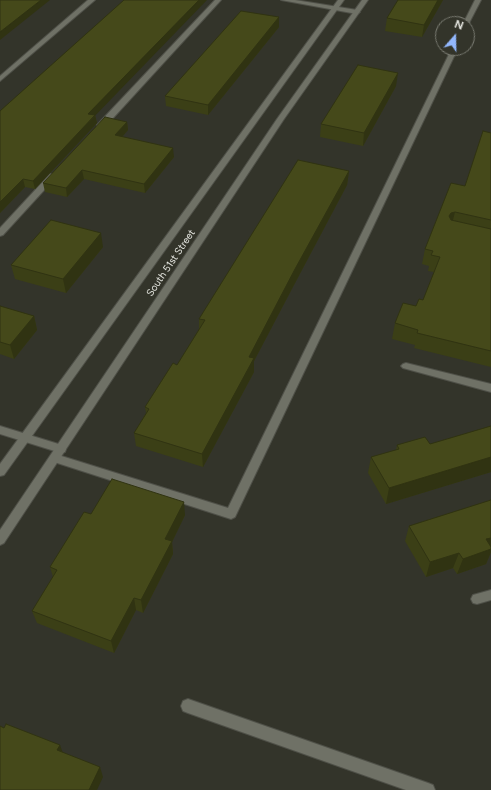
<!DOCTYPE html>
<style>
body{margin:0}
#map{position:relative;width:491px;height:790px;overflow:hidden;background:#33342a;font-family:Figtree,sans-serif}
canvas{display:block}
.north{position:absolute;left:435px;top:16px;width:40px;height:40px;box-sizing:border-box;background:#33342a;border:1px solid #7a7b72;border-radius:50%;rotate:20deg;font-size:11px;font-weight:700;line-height:16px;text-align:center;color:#e4e5df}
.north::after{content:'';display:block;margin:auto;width:14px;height:18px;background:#92b7fd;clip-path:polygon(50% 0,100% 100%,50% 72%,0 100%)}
</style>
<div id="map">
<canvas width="491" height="790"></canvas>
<div class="north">N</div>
</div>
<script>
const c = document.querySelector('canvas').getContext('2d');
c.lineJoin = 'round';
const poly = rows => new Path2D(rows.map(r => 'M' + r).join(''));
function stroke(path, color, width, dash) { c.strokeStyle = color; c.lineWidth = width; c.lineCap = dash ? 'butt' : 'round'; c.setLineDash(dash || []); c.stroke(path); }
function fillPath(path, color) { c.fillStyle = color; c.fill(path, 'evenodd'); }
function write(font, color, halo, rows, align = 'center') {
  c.font = font + ' Figtree,sans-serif'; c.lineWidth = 3; c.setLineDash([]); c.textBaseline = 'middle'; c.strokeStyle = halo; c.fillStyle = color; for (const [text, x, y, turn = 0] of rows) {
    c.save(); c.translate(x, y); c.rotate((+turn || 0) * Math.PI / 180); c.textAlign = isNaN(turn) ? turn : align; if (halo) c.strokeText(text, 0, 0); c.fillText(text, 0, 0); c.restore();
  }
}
const service = poly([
 [215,0,221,0,103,129,97,129,97,125,215,0],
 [475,0,481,0,468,25,463,24,475,0],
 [452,48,458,48,235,517,231,519,51,461,50,458,51,455,55,454,228,508,452,48],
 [50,174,56,174,57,176,3,235,0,236,0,228,50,174],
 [406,363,491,384,491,392,403,368,401,366,403,364,406,363],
 [491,590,491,600,477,604,473,603,471,599,473,595,491,590],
 [188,699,428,783,433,785,435,790,406,790,188,713,183,711,181,706,183,701,188,699]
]);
const minor = poly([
 [88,0,95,0,0,81,0,76,88,0],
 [281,0,295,0,357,10,360,12,357,14,281,0],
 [0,426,65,446,66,449,65,452,61,453,0,434,0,426]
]);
const tertiary = poly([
 [338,0,344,0,4,475,0,476,0,464,338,0],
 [362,0,368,0,284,119,4,543,0,545,0,530,277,119,362,0]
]);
const wall = poly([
 [443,0,422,37,385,31,387,18],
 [279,17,279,27,208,115,166,106,165,96],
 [396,86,363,146,320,137,321,124],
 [0,111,95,115,97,123,35,189,25,187,0,213],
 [127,122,128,130,122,137,174,157,145,193,84,179,67,197,45,192,43,183],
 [491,133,491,367,414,348,415,345,392,339,395,323,416,306,423,300,434,272,428,271,429,266,422,264,425,249,465,186],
 [349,171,347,185,295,283,254,361,254,372,203,467,136,446,134,433,146,413,145,407,177,365,199,329,199,319],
 [103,247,66,293,15,279,11,265],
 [0,306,34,316,37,330,14,359,0,354],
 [491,426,491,472,386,504,368,473,371,457,396,450,397,445,430,444],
 [491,500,491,552,486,564,457,574,453,568,426,577,405,541,409,526],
 [91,514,185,515,172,542,173,554,143,613,136,610,114,653,37,623,32,611,53,577,50,567]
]);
const shadedWall = poly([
 [41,0,50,0,0,40,0,32],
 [199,0,207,0,89,122,88,114],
 [438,0,443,0,422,37,424,25],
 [279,17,279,27,208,115,208,105],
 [398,73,396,86,363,146,364,133],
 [95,115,97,123,35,189,33,181],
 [127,122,128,130,116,144,115,135],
 [173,148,174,157,145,193,144,184],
 [82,170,84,179,67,197,66,188],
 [349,171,347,185,295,283,254,361,254,372,203,467,202,454,249,357,295,269],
 [23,179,25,187,0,213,0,202],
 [455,212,451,228,449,216,451,213],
 [101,233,103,247,66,293,63,279],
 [34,316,37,330,14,359,10,345],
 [491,457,491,472,386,504,389,488],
 [184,502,185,515,172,542,173,554,143,613,141,600,165,539],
 [491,538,491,552,486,564,457,574,463,559,486,539],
 [459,553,453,568,426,577,430,562],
 [134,598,136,610,114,653,111,641],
 [60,745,64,756,57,750],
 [100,767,103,777,97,790,89,790]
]);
const building = poly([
 [0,0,41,0,0,32,0,0],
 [124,0,199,0,88,114,95,115,33,181,23,179,0,202,0,111,124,0],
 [398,0,438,0,424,25,387,18,398,0],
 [241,11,279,17,208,105,165,96,241,11],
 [358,65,398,73,364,133,321,124,358,65],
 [105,117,127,122,115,135,173,148,144,184,82,170,66,188,43,183,105,117],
 [483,131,491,133,491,220,455,212,451,213,449,216,451,220,491,229,491,351,417,333,418,330,395,323,403,303,416,306,419,299,423,300,440,257,431,255,433,251,425,249,451,183,465,186,483,131],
 [298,160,349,171,295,269,249,357,254,358,202,454,134,433,149,409,145,407,173,363,177,365,205,320,199,319,298,160],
 [51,220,101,233,63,279,11,265,51,220],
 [0,306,34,316,10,345,0,342,0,306],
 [491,426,491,457,389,488,371,457,399,449,397,445,425,437,430,444,491,426],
 [112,479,184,502,165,539,172,541,141,600,134,598,111,641,32,611,57,570,50,567,84,512,91,514,112,479],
 [491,500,491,538,486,539,491,547,491,549,463,559,459,553,430,562,409,526,491,500],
 [6,724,60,745,57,750,100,767,89,790,0,790,0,726,4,728,6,724]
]);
const streetNames = [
 ["South 51st Street",171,263,-56]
];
stroke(service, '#4f5048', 2);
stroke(minor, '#4f5048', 2);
stroke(tertiary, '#4f5048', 2);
fillPath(service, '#6f7166');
fillPath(minor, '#6f7166');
fillPath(tertiary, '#6f7166');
fillPath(wall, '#3b3f16');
fillPath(shadedWall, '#303312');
fillPath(building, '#45491a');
stroke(building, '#303312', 1);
write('10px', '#e4e5df', '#33342a', streetNames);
</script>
